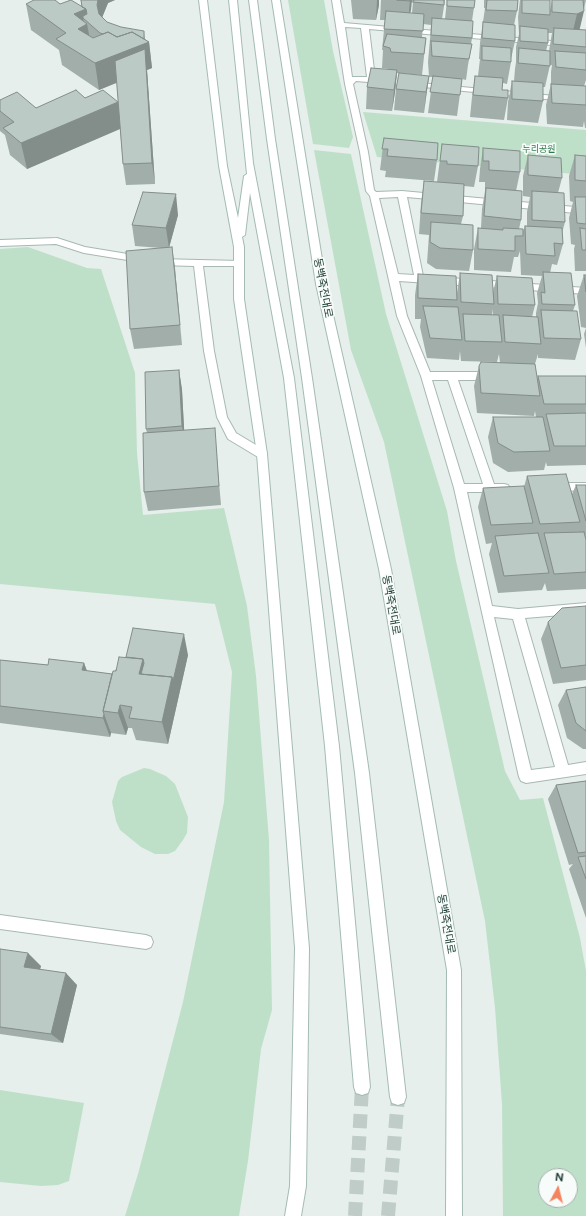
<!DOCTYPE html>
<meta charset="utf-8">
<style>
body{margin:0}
#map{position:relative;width:586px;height:1216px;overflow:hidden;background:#e6efeb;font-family:"Public Sans",sans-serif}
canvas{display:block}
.north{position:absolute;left:538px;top:1168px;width:40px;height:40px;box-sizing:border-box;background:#f7fbf9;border:1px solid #a3b1ad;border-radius:50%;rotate:7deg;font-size:11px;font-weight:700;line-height:16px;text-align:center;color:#24423a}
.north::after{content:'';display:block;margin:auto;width:14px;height:18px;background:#f4845f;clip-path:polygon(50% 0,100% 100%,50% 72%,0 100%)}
</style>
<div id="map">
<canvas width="586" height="1216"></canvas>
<div class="north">N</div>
</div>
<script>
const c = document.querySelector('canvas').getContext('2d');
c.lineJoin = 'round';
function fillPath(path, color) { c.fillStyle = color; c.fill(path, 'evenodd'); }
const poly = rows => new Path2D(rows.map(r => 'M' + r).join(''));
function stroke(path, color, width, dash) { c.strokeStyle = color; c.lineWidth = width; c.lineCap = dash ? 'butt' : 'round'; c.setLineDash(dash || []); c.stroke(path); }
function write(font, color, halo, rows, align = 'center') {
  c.font = font + ' "Public Sans","Noto Sans KR",sans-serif'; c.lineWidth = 3.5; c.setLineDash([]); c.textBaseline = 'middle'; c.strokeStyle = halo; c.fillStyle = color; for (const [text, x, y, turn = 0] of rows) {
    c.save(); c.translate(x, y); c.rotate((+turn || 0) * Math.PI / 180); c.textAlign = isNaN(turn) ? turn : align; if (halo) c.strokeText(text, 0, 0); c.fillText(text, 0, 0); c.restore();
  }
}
const green = poly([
 [288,0,324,0,333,51,353,137,349,148,313,144],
 [363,112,586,130,586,175,377,157],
 [314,150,351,154,386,314,447,511,456,561,505,771,520,800,543,798,580,938,586,971,586,1216,503,1216,502,1104,495,1008,485,921,384,442,351,350],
 [546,1176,570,1176,570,1200,546,1200],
 [28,247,87,268,101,269,135,373,137,453,143,515,224,508,247,606,256,676,269,840,272,1010,261,1049,248,1161,239,1216,125,1216,138,1174,183,1002,224,802,232,672,215,604,0,584,0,249],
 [144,768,150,769,166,776,175,784,188,817,187,833,183,840,175,851,168,854,155,854,141,847,120,830,116,821,112,802,118,781,122,777],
 [0,1090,84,1103,69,1181,58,1185,41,1186,0,1182]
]);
const secondaryTunnel = poly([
 [355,1216,362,1087],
 [388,1216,398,1097]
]);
const service = poly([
 [57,238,85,247,158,259,241,261,243,263,238,266,203,266,214,351,227,417,236,433,266,451,267,454,266,457,262,458,258,457,228,439,217,417,204,351,194,266,158,265,84,253,56,244,0,246,0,240,57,238],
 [0,915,146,935,151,937,153,942,151,947,146,949,0,929,0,915]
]);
const minor = poly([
 [332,0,340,0,344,23,586,44,586,48,369,29,375,78,383,81,379,83,356,81,353,84,368,152,374,190,376,192,402,191,586,208,586,214,407,197,423,276,586,288,586,294,399,281,407,316,430,372,493,372,497,373,498,376,497,379,493,380,458,380,494,484,504,484,508,485,510,488,508,491,504,492,467,492,492,606,518,609,586,603,586,613,525,618,568,765,586,762,586,774,526,783,521,781,519,777,454,488,421,376,397,316,370,196,366,191,360,152,345,84,332,0],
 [345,27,361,28,367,77,352,77,345,27],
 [398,197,414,275,398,274,379,198,398,197],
 [432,380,448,380,483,484,464,484,432,380],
 [494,617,513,619,555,767,531,770,494,617],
 [410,82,586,99,586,103,413,86,409,84,410,82],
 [555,483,586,483,586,491,551,490,549,487,551,484,555,483]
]);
const secondary = poly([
 [199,0,207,0,227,166,238,218,244,176,247,174,229,0,237,0,253,163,294,378,339,746,370,1087,368,1093,362,1095,356,1093,354,1087,325,746,284,378,250,193,245,235,242,237,244,247,244,299,267,454,309,948,306,1186,301,1216,285,1216,290,1186,295,948,257,454,234,299,234,247,219,166,199,0],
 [249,0,257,0,275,139,312,378,369,773,406,1097,404,1103,398,1105,392,1103,390,1097,355,773,302,378,267,139,249,0],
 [272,0,280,0,326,284,391,569,461,970,462,1216,446,1216,447,970,379,569,316,284,272,0]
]);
const wall = poly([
 [81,0,115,0,108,3,102,17,107,22,145,39,149,42,152,68,147,70,155,184,126,185,123,164,120,129,27,169,10,155,5,135,0,131,0,100,36,108,85,98,118,102,119,110,117,82,99,90,62,65,59,50,31,30,26,4,60,4,82,7],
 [351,0,379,0,379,5,376,20,353,19],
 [381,0,414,0,413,3,411,2,410,13,412,13,413,2,445,0,442,19,445,19,447,0,475,0,472,21,472,38,471,44,472,44,468,65,466,80,462,79,457,116,428,113,433,77,429,77,428,62,430,39,431,25,423,24,422,37,426,38,422,75,397,73,395,92,392,111,366,109,367,87,389,70,389,69,382,68,383,50,382,50,385,20,380,20],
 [484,0,518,0,517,11,514,25,515,41,511,59,511,62,507,84,503,83,502,90,508,98,504,120,470,117,472,97,475,76,478,76,480,59,479,59,480,43,485,8,484,8],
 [520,0,550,0,550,10,552,0,586,0,579,30,586,30,586,80,584,86,586,86,586,128,585,128,584,121,583,127,547,124,546,105,551,84,551,72,552,65,550,65,545,87,543,87,543,101,538,123,507,120,508,102,512,81,514,81,515,69,516,62,516,47,519,34,518,17],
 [548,33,552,33,549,51,546,51,548,43],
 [429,76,424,113,394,110,396,89],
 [384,138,437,160,434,181,385,177,386,171,380,170],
 [442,144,478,166,474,187,464,186,463,216,461,224,473,250,469,271,436,269,427,263,429,235,419,234,421,203,424,181,444,183,444,182,437,182],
 [483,148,520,172,516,191,521,220,519,229,523,231,525,226,527,226,527,212,530,197,523,196,523,176,528,155,562,178,558,193,565,222,562,233,563,244,557,265,552,264,550,273,575,305,573,311,581,339,575,360,538,358,538,354,535,364,537,379,538,376,586,376,586,465,547,466,546,462,544,470,508,472,493,463,488,437,493,417,536,417,535,411,534,416,477,413,474,386,479,366,500,363,499,354,497,362,461,361,460,351,459,360,427,358,420,327,421,319,415,319,415,295,418,274,457,293,460,273,493,292,497,276,535,305,532,317,536,317,536,313,538,303,537,293,542,276,521,275,520,251,518,257,514,257,511,272,474,270,474,249,478,228,481,228,482,209,485,191,485,182,479,182,480,169],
 [493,309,493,315,492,315],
 [575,155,586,156,586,271,575,271,574,249,575,245,571,244,569,218,573,202,570,201,569,176],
 [178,215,169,247,172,247,182,345,134,349,130,329,161,248,135,246,132,225],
 [584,275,586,275,586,328,581,327,577,296],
 [586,328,586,348,584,334],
 [179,370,182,390,184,430,216,447,221,505,148,511,144,492,147,433,146,429],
 [527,476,572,494,576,485,586,485,586,589,547,591,545,583,542,590,498,593,489,554,492,543,486,544,478,507,483,488,524,487],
 [586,606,586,680,553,684,541,639,548,622],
 [188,655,168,744,136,740,132,728,128,728,126,735,111,733,110,737,0,723,0,660,48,665,84,663,87,671,112,674,126,657],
 [586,687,586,749,583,749,567,738,558,705,566,690],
 [586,781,586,918,569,869,573,864,569,865,548,799,556,785],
 [0,949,41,966,40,969,77,985,63,1043,0,1034]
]);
const shadedWall = poly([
 [98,0,115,0,108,3,102,18,101,26,97,5],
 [377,0,379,0,379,5,376,20],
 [410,0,412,0,411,10,408,22],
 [86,9,88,22,83,18,84,25,87,24,92,50,83,55,74,14],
 [584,11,579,32,572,35,577,14],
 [144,31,145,43,149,42,152,68,147,70,155,184,152,163,146,71,99,90,95,63],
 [397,70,395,92,392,111,394,90],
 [429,76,426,97,424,113,426,92],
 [118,102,122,128,27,169,21,143],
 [176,194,178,215,169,248,166,228],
 [172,247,175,268,182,345,180,325],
 [179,370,182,390,185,445,182,426],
 [184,634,188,655,168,744,162,722,172,677],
 [143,659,148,678,139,674],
 [84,663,91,682,82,670],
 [120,705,128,728,126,735,118,713],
 [104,714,111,733,110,737,103,718],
 [28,953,41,966,37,979,24,967],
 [66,973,77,985,63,1043,51,1034]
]);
const building = poly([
 [34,0,55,0,60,4,71,0,86,9,74,14,87,24,78,29,93,38,108,32,117,37,132,32,149,42,95,63,56,39,66,33,26,4,34,0],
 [81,0,98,0,97,5,99,14,107,22,121,27,144,31,144,39,132,32,117,37,108,32,103,34,100,33,83,18,83,16,87,14,86,9,82,7,81,0],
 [397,0,410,0,410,1,397,0],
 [414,0,444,0,444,5,413,2,414,0],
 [447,0,475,0,474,8,447,6,447,0],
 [487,0,518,0,517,11,486,10,487,0],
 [522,0,550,0,550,15,522,13,522,0],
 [552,0,583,0,584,11,577,14,552,12,552,0],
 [386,11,424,14,423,31,384,29,386,11],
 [432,18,473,21,472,38,431,35,432,18],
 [483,22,515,25,515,41,482,38,483,22],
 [520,26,548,29,548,43,520,41,520,26],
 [554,28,586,30,586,47,553,44,554,28],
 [387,34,426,38,424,54,391,52,390,48,383,46,387,34],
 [431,41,472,44,469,59,432,56,431,41],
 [482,46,511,48,511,62,482,60,482,46],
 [519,48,550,51,550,66,518,63,519,48],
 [145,49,152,163,123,164,115,61,145,49],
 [555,51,586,53,586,70,556,67,555,51],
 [371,68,397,70,394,90,367,87,371,68],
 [399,73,429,76,426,92,396,89,399,73],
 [433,76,462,79,460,95,430,92,433,76],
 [475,76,503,78,502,90,508,90,508,98,473,95,475,76],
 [512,81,543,83,543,101,512,99,512,81],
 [551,84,586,86,586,105,552,103,551,84],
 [76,90,85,98,103,90,118,102,21,143,3,128,14,122,0,111,0,100,17,92,36,108,76,90],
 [384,138,438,143,437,160,387,156,388,149,382,149,384,138],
 [442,144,479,147,478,166,447,164,447,161,440,161,442,144],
 [483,148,520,151,520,172,489,170,489,161,483,161,483,148],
 [528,155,561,158,562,178,528,175,528,155],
 [575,155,586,156,586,181,575,180,575,155],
 [424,181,464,184,463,216,421,213,424,181],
 [486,188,522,191,521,220,484,216,486,188],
 [532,191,564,193,565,222,532,220,532,191],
 [143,192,176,194,166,228,132,225,143,192],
 [575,197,586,197,586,224,577,223,575,197],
 [431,222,473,225,473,250,440,248,430,242,431,222],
 [525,226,562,228,563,244,554,243,555,256,526,254,525,226],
 [478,228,503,230,503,228,523,229,523,236,515,236,515,251,478,249,478,228],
 [580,228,586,229,586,250,582,250,580,228],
 [172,247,180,325,130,329,126,251,172,247],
 [543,272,571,273,575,305,542,304,541,292,545,293,543,272],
 [460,273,492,275,494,304,461,302,460,273],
 [418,274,456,276,457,300,418,298,418,274],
 [584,275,586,275,586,292,584,275],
 [497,276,532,278,535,305,498,304,497,276],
 [423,306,458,307,462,340,430,338,423,306],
 [541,310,577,311,581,339,544,338,541,310],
 [463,314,499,315,502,342,465,341,463,314],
 [503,315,538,317,541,344,505,342,503,315],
 [481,362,535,364,540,396,481,393,479,366,481,362],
 [179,370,182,426,146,429,145,372,179,370],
 [538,376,586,376,586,404,544,404,538,376],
 [586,413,586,446,554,446,546,414,586,413],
 [493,417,543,417,550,451,514,452,498,443,493,417],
 [215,428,219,486,144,492,143,433,215,428],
 [566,474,580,522,540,524,527,476,566,474],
 [576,485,586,485,586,521,576,485],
 [524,486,533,523,491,525,483,488,524,486],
 [584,532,586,540,586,572,554,574,544,533,584,532],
 [538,533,549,573,504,576,495,536,538,533],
 [586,606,586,665,561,668,548,622,562,608,586,606],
 [133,628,184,634,173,681,172,677,141,674,144,663,143,659,126,657,133,628],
 [119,657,143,659,139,674,172,677,162,722,129,718,132,707,120,705,118,713,103,711,113,671,116,671,119,657],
 [49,659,84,663,82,670,112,674,103,711,104,714,103,718,0,706,0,660,48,665,49,659],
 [586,687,586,731,576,723,566,690,586,687],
 [586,781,586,852,578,853,556,785,586,781],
 [586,856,586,879,578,857,586,856],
 [0,949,28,953,24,967,66,973,51,1034,0,1027,0,949]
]);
const farParknames = [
 ["누리공원",539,149]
];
const streetNames = [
 ["동백죽전대로",323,288,79],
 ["동백죽전대로",391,605,80],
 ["동백죽전대로",446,924,80]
];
fillPath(green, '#bfe0c8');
stroke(secondaryTunnel, '#bfccc8', 14, [14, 8]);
stroke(service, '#a8b8b2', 2);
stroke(minor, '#a8b8b2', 2);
stroke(secondary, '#a4bbb3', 2);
fillPath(service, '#fff');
fillPath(minor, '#fff');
fillPath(secondary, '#fff');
fillPath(wall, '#a1aea9');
fillPath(shadedWall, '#838d89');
fillPath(building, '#bbcac4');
stroke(building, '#838d89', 1);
write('9px', '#2d7a4b', '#f7fbf9', farParknames);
write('11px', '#24423a', '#f7fbf9', streetNames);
</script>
